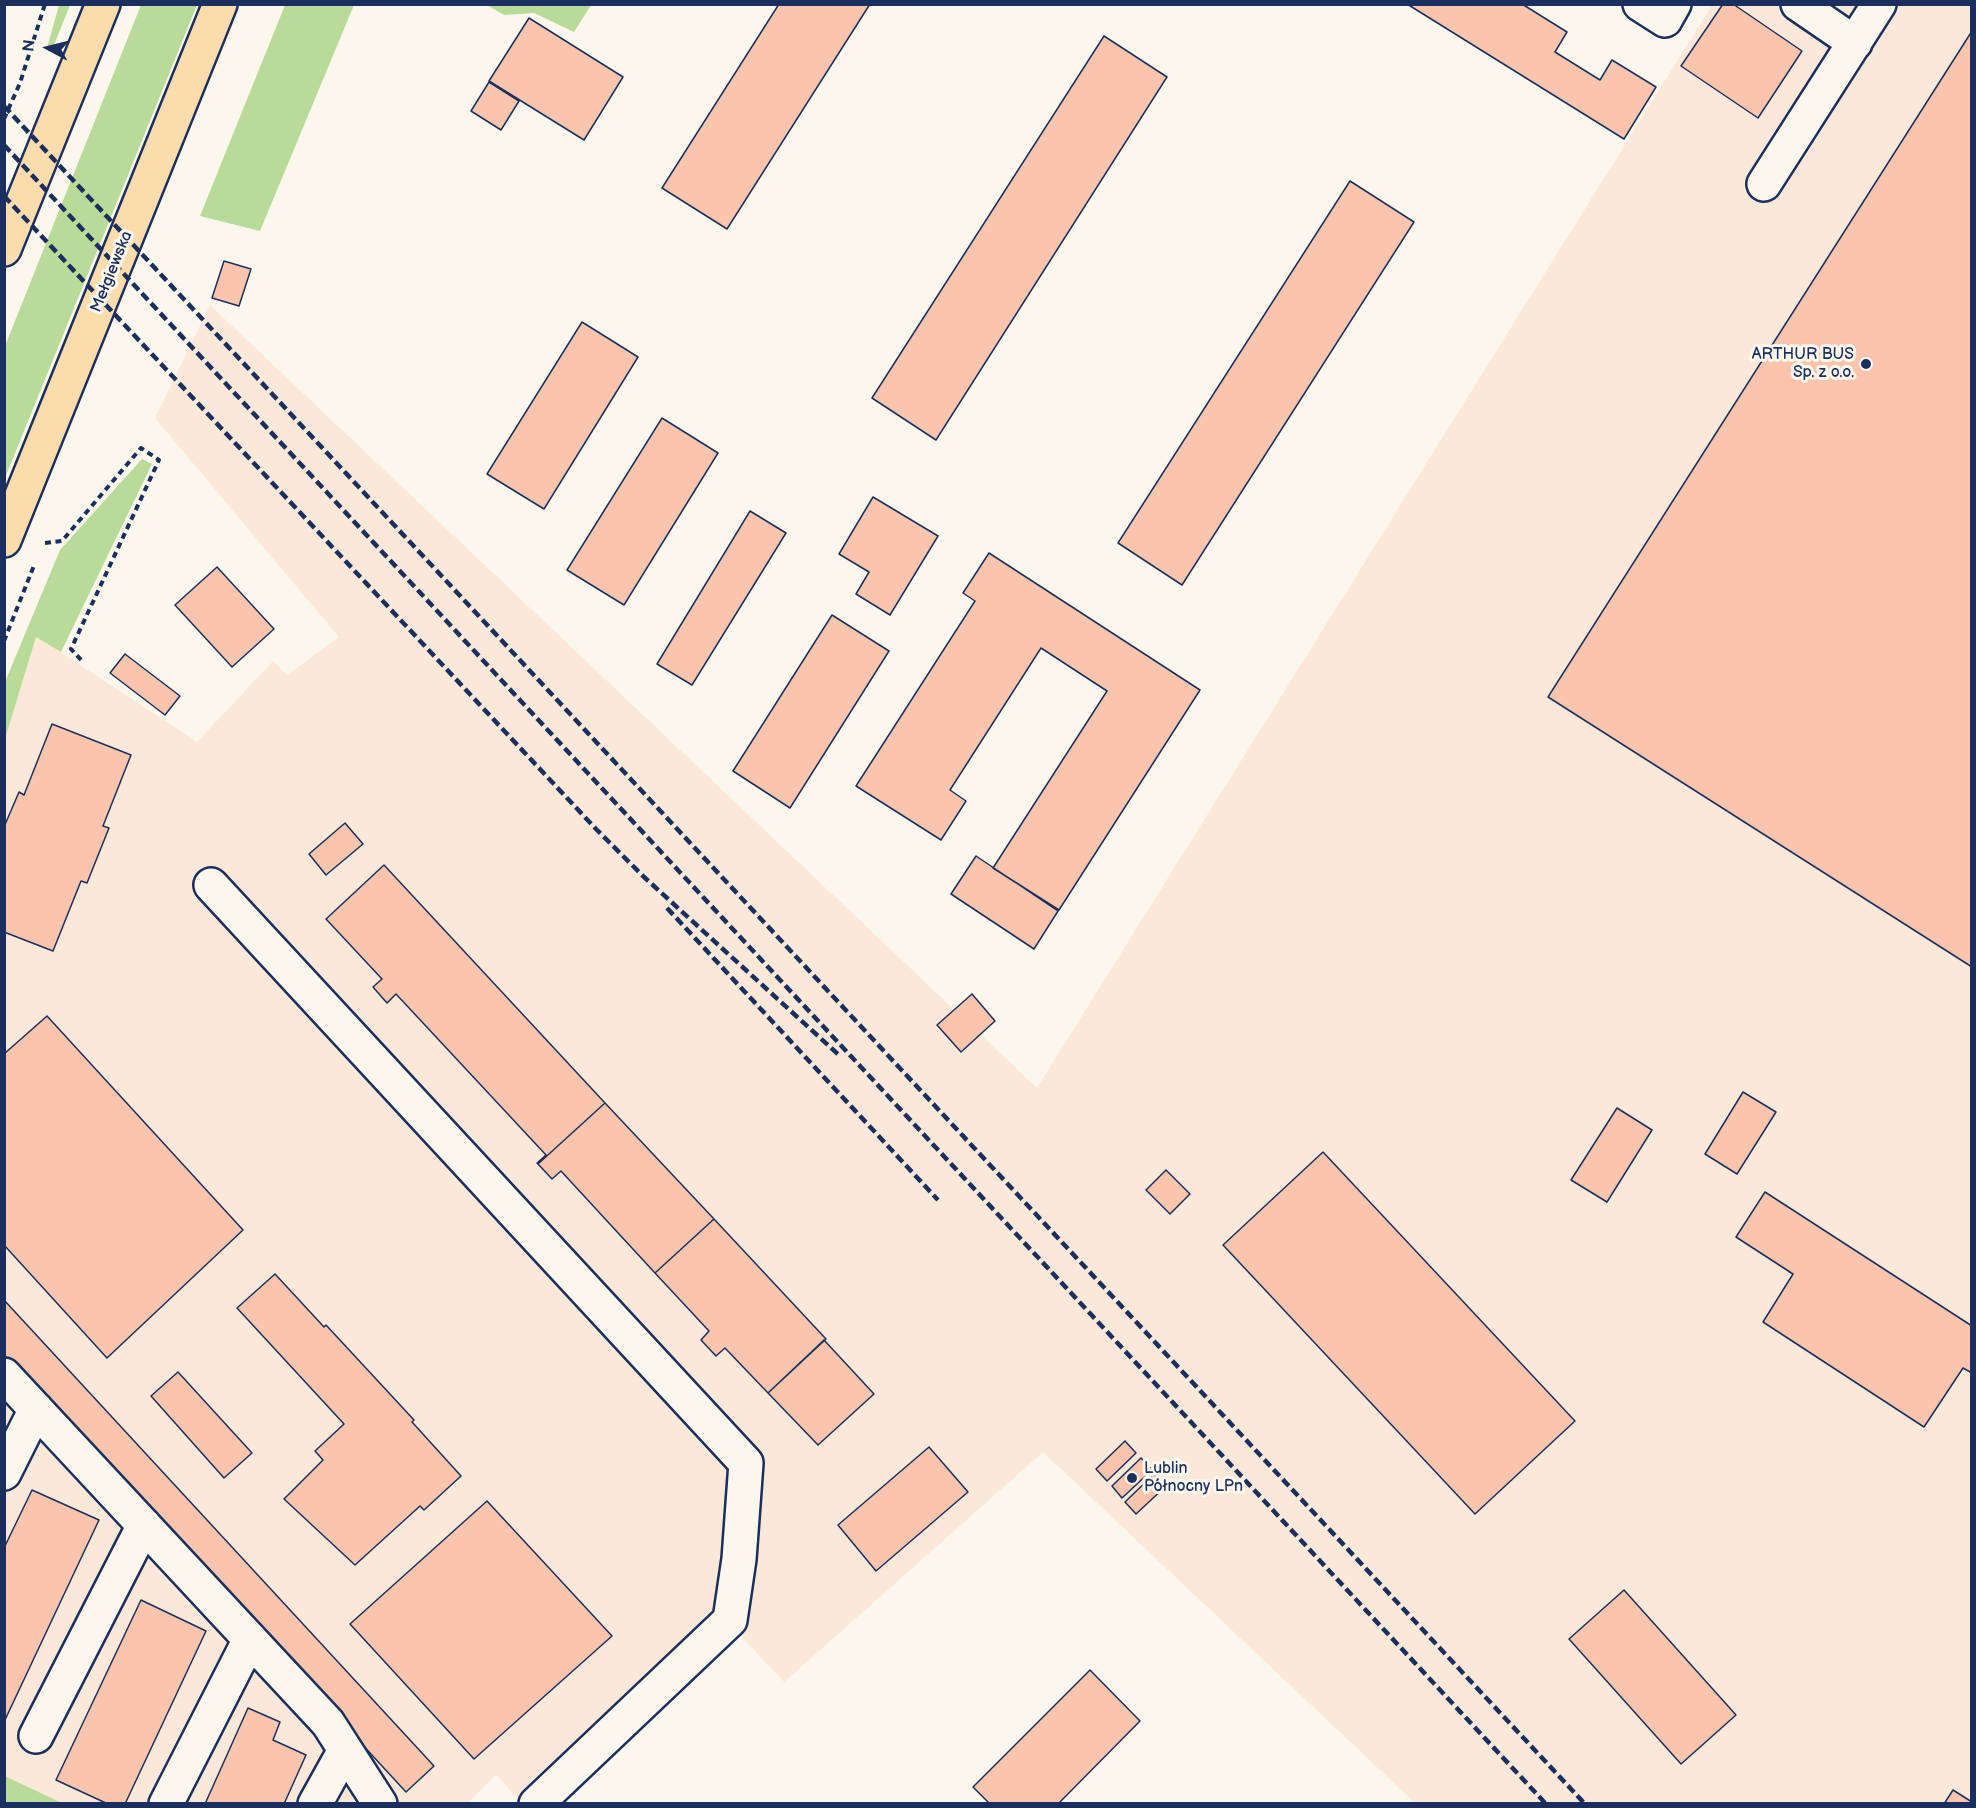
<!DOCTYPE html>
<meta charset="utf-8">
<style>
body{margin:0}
#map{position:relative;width:1976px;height:1808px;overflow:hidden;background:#fbf7ec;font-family:"Balsamiq Sans",sans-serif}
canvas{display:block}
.frame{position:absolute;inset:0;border:6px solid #1b2f5e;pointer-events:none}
.north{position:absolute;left:18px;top:18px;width:60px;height:60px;-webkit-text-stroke:4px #fbf7ec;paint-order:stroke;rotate:277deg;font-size:16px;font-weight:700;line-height:24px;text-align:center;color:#1b2f5e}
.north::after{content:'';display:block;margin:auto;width:21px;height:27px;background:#1b2f5e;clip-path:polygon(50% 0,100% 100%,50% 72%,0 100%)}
</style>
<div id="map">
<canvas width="1976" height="1808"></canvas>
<div class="frame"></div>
<div class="north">N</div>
</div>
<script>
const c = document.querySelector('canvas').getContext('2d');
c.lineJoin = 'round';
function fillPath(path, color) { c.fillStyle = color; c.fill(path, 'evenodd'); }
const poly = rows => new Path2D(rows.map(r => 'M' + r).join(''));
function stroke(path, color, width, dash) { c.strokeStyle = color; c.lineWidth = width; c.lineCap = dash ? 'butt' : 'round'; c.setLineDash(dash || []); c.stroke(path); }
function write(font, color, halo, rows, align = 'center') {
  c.font = font + ' "Balsamiq Sans",sans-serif'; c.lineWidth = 6; c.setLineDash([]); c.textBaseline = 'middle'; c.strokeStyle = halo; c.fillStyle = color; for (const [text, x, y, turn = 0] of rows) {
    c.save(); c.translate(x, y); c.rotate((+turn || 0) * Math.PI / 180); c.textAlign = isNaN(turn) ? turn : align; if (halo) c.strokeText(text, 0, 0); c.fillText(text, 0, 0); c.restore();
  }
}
const built = poly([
 [1712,5,1971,5,1971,1803,1415,1803,1043,1452,784,1682,738,1633,522,1803,496,1775,467,1804,62,1803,5,1776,5,739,36,636,197,742,273,661,287,675,339,637,155,418,210,305,1037,1088]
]);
const green = poly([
 [59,5,70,5,52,50,49,52,47,48],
 [141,5,197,5,5,478,5,346],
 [285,5,354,5,260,231,200,216],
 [487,5,591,5,574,32,534,13,504,15],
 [142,459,152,464,61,652,36,637,5,739,5,682,60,550],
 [4,1776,5,1776,62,1803,5,1803]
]);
const building = poly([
 [779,4,870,4,727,229,662,188,779,4],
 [1407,4,1522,4,1567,32,1555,52,1600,80,1612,60,1656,87,1624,139,1407,4],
 [1723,4,1733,4,1802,51,1758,118,1681,66,1723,4],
 [529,18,623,77,584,140,489,81,529,18],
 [1972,31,1972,967,1548,697,1972,31],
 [1104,36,1167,77,936,440,872,398,1104,36],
 [489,82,519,101,501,130,471,111,489,82],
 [1350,181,1414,222,1182,585,1118,543,1350,181],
 [224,261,251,269,239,306,212,298,224,261],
 [582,322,638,357,544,509,487,474,582,322],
 [662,418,718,453,624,605,567,570,662,418],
 [873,497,938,536,890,615,856,594,869,572,839,554,873,497],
 [750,511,786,533,692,685,657,664,750,511],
 [989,553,1200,690,1059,910,993,868,1107,691,1041,648,950,790,966,801,941,840,856,786,975,601,963,593,989,553],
 [217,567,274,629,232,667,175,605,217,567],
 [832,615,889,651,790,808,733,771,832,615],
 [125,654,180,696,165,715,110,673,125,654],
 [52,724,131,755,103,826,109,828,87,883,81,881,53,951,4,932,4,827,19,792,24,795,52,724],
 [345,823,363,844,326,875,309,854,345,823],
 [976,856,1058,911,1034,949,951,894,976,856],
 [384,865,605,1103,538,1164,537,1163,546,1155,396,994,387,1003,373,987,382,979,326,919,384,865],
 [972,994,995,1021,961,1052,937,1025,972,994],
 [47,1016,243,1230,107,1358,4,1245,4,1054,47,1016],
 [1743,1092,1776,1112,1737,1174,1705,1154,1743,1092],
 [605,1103,714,1219,655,1273,561,1171,552,1179,538,1164,605,1103],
 [1617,1108,1652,1130,1607,1202,1571,1180,1617,1108],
 [1323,1152,1575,1421,1475,1514,1223,1245,1323,1152],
 [1166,1170,1190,1194,1170,1214,1146,1190,1166,1170],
 [1765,1192,1972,1326,1972,1373,1963,1368,1924,1427,1763,1322,1793,1274,1736,1237,1765,1192],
 [714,1219,826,1339,768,1393,725,1348,716,1356,701,1340,709,1331,655,1273,714,1219],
 [275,1274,324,1327,326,1325,414,1420,412,1422,461,1476,424,1510,420,1506,355,1565,284,1499,323,1460,315,1451,344,1424,237,1308,275,1274],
 [4,1300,434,1766,406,1792,4,1356,4,1300],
 [824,1340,874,1394,818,1445,768,1393,824,1340],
 [178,1372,252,1453,224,1478,151,1396,178,1372],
 [1125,1441,1136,1453,1107,1481,1096,1469,1125,1441],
 [929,1447,968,1492,876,1571,838,1525,929,1447],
 [1141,1458,1152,1470,1122,1498,1112,1486,1141,1458],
 [1154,1474,1166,1486,1136,1514,1125,1502,1154,1474],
 [32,1490,99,1520,4,1722,4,1548,32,1490],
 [487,1501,612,1636,474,1759,350,1624,487,1501],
 [1624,1590,1736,1715,1681,1764,1569,1639,1624,1590],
 [141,1600,206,1631,125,1804,108,1804,56,1780,141,1600],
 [1090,1670,1140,1721,1058,1804,990,1804,973,1787,1090,1670],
 [248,1708,280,1722,273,1740,306,1755,284,1804,205,1804,248,1708],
 [1953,1790,1972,1802,1972,1804,1944,1804,1953,1790]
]);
const path = poly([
 [4,119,20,83,45,4],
 [45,543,62,541,141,448,159,460,71,649,83,662],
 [4,641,35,563]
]);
const minor = poly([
 [1640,4,1665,20,1674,4],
 [1798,4,1855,43],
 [1764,184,1879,4],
 [211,885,746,1463,739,1559,730,1620,536,1804],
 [4,1375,328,1723,380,1804],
 [4,1473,36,1409],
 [36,1736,144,1525],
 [166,1804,250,1639],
 [315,1804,345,1750]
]);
const major = poly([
 [4,249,103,4],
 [4,540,220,4]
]);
const rail = poly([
 [4,106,1585,1804],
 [4,145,1546,1804],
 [4,196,596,829,644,877,840,1056],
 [667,908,938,1200]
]);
const markers = [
 [1866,364,6,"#1b2f5e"],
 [1132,1478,6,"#1b2f5e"]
];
const streetNames = [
 ["Mełgiewska",112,272,-68]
];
const poiNames = [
 ["ARTHUR BUS",1854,355],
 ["Sp. z o.o.",1854,373],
 ["Lublin",1144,1469,"left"],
 ["Północny LPn",1144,1487,"left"]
];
fillPath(built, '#fbe8d9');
fillPath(green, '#b8dc97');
fillPath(building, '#fac5ac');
stroke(building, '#1b2f5e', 1.5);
stroke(minor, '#1b2f5e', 38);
stroke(major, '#1b2f5e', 38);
stroke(path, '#1b2f5e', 4, [6, 4.5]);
stroke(minor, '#fbf7ec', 33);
stroke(major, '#fcdcac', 33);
stroke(rail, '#1b2f5e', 4.5, [9, 4.5]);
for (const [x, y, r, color] of markers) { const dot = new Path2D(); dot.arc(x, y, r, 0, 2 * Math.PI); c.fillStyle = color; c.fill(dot); stroke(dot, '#fbf7ec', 2); }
write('16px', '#1b2f5e', '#fbf7ec', streetNames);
write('16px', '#1b2f5e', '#fbf7ec', poiNames, 'right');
</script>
